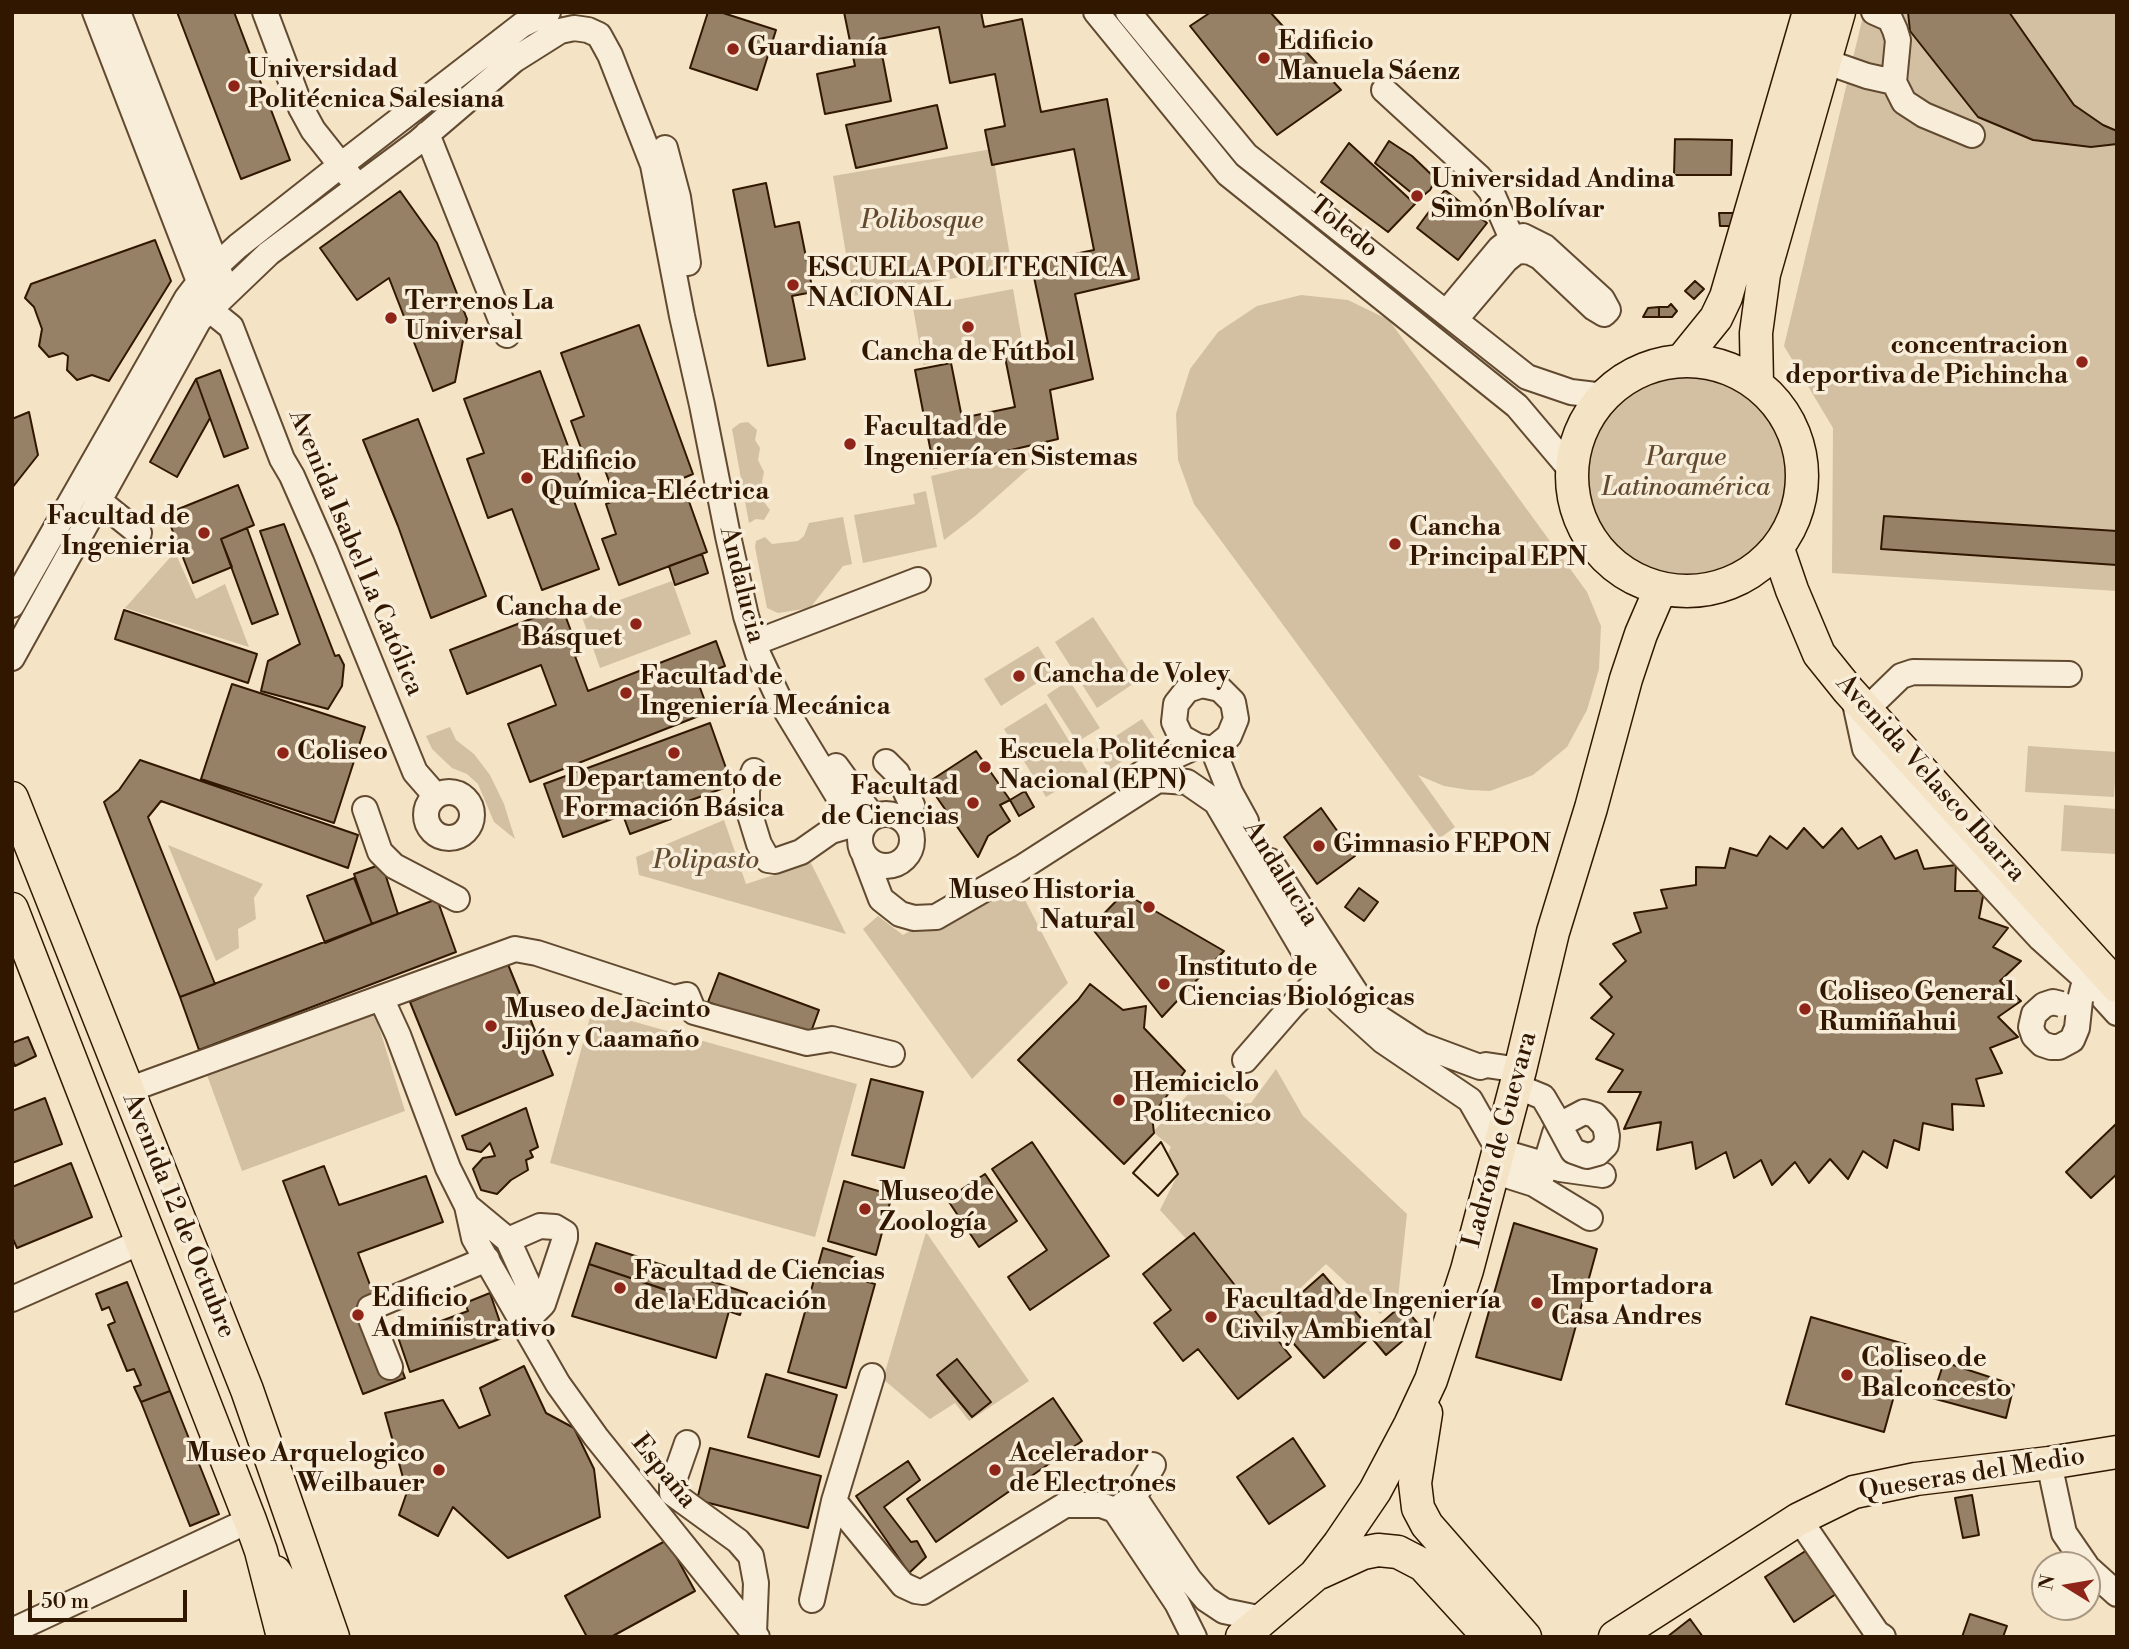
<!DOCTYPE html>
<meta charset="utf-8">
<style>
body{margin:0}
#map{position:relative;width:2129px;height:1649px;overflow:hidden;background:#f4e3c4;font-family:"Libre Bodoni",serif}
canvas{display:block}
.frame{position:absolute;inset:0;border:14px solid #311700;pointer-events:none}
.north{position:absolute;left:2031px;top:1551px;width:70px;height:70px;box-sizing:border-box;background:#f8edd9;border:2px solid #a89782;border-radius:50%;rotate:281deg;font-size:19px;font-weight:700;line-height:28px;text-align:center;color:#311700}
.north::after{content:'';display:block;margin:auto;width:24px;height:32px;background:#8f2418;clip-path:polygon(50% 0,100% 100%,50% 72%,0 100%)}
.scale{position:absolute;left:28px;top:1590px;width:159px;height:32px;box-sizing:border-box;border:4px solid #311700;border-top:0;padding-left:9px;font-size:21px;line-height:24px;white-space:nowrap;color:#311700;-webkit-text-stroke:5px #f8edd9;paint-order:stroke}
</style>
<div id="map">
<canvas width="2129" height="1649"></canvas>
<div class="frame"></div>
<div class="north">N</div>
<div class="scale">50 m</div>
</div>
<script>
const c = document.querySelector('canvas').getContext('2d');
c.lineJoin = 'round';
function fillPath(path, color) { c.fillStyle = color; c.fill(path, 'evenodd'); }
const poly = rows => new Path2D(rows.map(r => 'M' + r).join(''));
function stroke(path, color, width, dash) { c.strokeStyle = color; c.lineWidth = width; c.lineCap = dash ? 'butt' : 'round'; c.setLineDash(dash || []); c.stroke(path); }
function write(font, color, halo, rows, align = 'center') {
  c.font = font + ' "Libre Bodoni",serif'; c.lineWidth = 7; c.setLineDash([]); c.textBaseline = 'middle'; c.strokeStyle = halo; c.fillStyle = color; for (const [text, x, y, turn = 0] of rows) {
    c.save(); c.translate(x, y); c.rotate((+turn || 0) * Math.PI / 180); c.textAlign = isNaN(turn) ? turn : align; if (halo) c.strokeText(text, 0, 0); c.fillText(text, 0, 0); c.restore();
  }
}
const green = poly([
 [1864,12,2117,12,2117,591,1832,573,1833,428,1784,346],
 [992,149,1012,268,853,296,833,176],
 [1013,289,1023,346,923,365,913,308],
 [1301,295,1348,300,1389,320,1587,592,1601,626,1599,669,1587,710,1567,747,1533,775,1490,791,1469,790,1444,786,1418,775,1455,827,1440,838,1194,504,1178,460,1176,414,1190,369,1218,332,1257,306],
 '1584 474a103 103 0 1 1 206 0a103 103 0 1 1-206 0Z',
 [748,422,757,430,755,440,760,448,758,460,764,472,762,482,767,490,764,502,770,510,764,520,756,519,749,523,732,429,740,423],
 [1053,447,974,517,944,540,931,476],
 [926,491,937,547,863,563,854,515,915,504,913,494],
 [843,517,852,564,843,566,810,608,778,613,767,608,755,547,756,541,765,537,772,544,798,541,804,536,809,523],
 [175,552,196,599,225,584,249,647,125,608],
 [672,581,691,634,600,668,581,614],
 [1093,617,1136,682,1097,708,1055,642],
 [1038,646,1054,672,1001,706,984,679],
 [1069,680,1100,728,1077,742,1047,695],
 [1046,703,1088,772,1046,797,1004,729],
 [1142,719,1156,740,1109,770,1096,749],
 [450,727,456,740,474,754,490,775,504,804,515,839,494,822,478,784,467,774,452,768,432,749,426,736],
 [2028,746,2117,752,2114,797,2025,792],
 [2064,805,2117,809,2117,854,2061,851],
 [724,820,746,884,811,863,846,934,639,875,636,857],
 [168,845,263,884,254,898,256,919,238,929,239,948,216,961],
 [1010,871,1068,983,972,1079,863,929,878,916,903,935],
 [370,998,405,1111,242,1171,203,1064],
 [592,1010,857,1084,815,1237,550,1163],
 [1276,1069,1303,1116,1407,1214,1398,1298,1380,1314,1326,1264,1275,1312,1258,1318,1160,1210,1178,1174,1168,1153,1171,1147,1153,1132,1203,1078,1236,1104,1251,1103],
 [926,1232,1029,1381,969,1421,955,1403,930,1419,883,1379]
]);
const building = poly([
 [177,12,234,12,290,160,241,179,177,12],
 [708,12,720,12,776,30,757,90,690,68,708,12],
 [844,12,981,12,984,27,1022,19,1041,112,1107,99,1139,279,1075,294,1093,379,1050,390,1058,439,934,468,915,370,951,363,962,418,1015,407,1004,352,1048,343,1031,263,1094,250,1074,149,992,165,985,130,1005,126,995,74,950,83,939,27,879,39,891,101,825,114,817,74,855,66,844,12],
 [1211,12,1270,12,1341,90,1277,135,1190,26,1211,12],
 [1908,12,2009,12,2074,105,2103,125,2117,131,2117,144,2091,147,2033,140,1978,117,1910,31,1908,12],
 [937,105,947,148,856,168,846,125,937,105],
 [1675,139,1732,140,1731,175,1674,175,1675,139],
 [1389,141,1412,156,1436,179,1430,190,1419,199,1375,163,1389,141],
 [1349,143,1415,204,1388,232,1321,182,1349,143],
 [766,183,775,227,799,222,813,292,792,296,805,359,768,366,733,190,766,183],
 [1445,190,1487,223,1458,260,1417,228,1445,190],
 [400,191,437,243,467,319,455,382,433,391,389,278,357,300,320,248,400,191],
 [1719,213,1733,213,1733,226,1720,226,1719,213],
 [155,240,171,281,109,381,92,375,77,380,67,370,68,356,63,353,49,357,39,346,42,329,34,307,25,298,31,284,155,240],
 [1695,281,1704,289,1694,299,1685,291,1695,281],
 [1671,304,1677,311,1672,317,1659,317,1659,307,1668,307,1671,304],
 [1659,307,1659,317,1643,317,1648,308,1659,307],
 [639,325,693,474,681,479,707,552,619,585,602,539,616,534,606,504,616,500,599,454,585,459,571,421,584,416,561,353,639,325],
 [220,370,248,448,224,457,196,379,220,370],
 [540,371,587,497,574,501,599,569,542,590,512,509,488,518,467,459,484,453,464,399,540,371],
 [196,379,210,418,177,477,150,462,196,379],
 [29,412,38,455,12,488,12,419,29,412],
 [418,419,486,596,431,618,398,526,363,440,418,419],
 [238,485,254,525,221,539,232,567,193,583,166,514,238,485],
 [1884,516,2117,531,2117,565,1881,549,1884,516],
 [284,524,335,656,339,655,344,665,342,686,328,709,261,691,268,661,300,644,260,531,284,524],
 [247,528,278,614,252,624,221,539,247,528],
 [702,554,708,573,675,585,669,566,702,554],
 [562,607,580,655,575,656,588,691,716,641,725,666,696,677,709,712,530,782,508,724,556,705,541,665,467,694,450,650,562,607],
 [124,610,257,654,248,683,115,639,124,610],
 [232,684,365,727,334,823,201,779,232,684],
 [710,723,732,785,667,809,671,819,630,834,623,815,563,837,544,784,710,723],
 [976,751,1010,800,1000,805,1010,821,988,836,978,857,927,783,976,751],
 [140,760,358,835,348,868,161,801,148,817,215,984,180,997,104,802,119,790,140,760],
 [1025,791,1034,807,1019,816,1010,800,1025,791],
 [1321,808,1355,856,1317,884,1284,837,1321,808],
 [1804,828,1823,848,1842,828,1858,849,1881,836,1895,859,1917,850,1924,869,1956,865,1955,891,1984,891,1979,918,2008,928,1993,947,2021,961,2000,981,2021,1001,1998,1017,2018,1037,1990,1048,2002,1073,1976,1079,1984,1106,1952,1104,1953,1130,1923,1123,1919,1150,1894,1140,1887,1168,1863,1151,1848,1179,1830,1159,1809,1183,1795,1162,1772,1185,1761,1160,1734,1178,1726,1152,1696,1169,1692,1142,1657,1150,1661,1122,1624,1129,1641,1092,1608,1092,1623,1070,1596,1059,1614,1034,1591,1018,1612,997,1600,984,1626,961,1613,944,1641,932,1634,913,1667,908,1661,890,1696,885,1696,867,1725,868,1730,848,1757,856,1770,836,1787,849,1804,828],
 [382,864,398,914,372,924,354,874,382,864],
 [354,878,372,924,325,943,307,896,354,878],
 [1359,888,1378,902,1364,921,1345,907,1359,888],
 [1124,893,1224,951,1162,1017,1091,927,1124,893],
 [437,899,456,952,199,1050,180,997,437,899],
 [507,962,553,1075,456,1115,410,1002,507,962],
 [719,973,819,1010,808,1040,708,1002,719,973],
 [1090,984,1123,1010,1146,1006,1144,1028,1185,1071,1152,1116,1154,1133,1124,1164,1018,1060,1078,1000,1090,984],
 [28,1037,36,1056,15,1066,12,1059,12,1043,28,1037],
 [871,1079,923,1092,904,1168,852,1155,871,1079],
 [45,1098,62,1144,12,1163,12,1111,45,1098],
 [526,1108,538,1147,530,1151,533,1157,526,1160,528,1170,511,1180,497,1194,481,1190,473,1169,483,1158,495,1156,490,1143,481,1152,467,1149,462,1136,526,1108],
 [2117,1123,2117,1174,2091,1198,2066,1172,2117,1123],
 [1032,1142,1109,1256,1030,1310,1008,1277,1047,1250,992,1169,1032,1142],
 [1161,1142,1178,1174,1158,1196,1133,1173,1161,1142],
 [1161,1142,1178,1174,1158,1196,1133,1173,1161,1142],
 [71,1163,92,1217,17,1248,12,1237,12,1187,71,1163],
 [324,1166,339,1205,426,1176,443,1222,358,1253,405,1378,363,1394,283,1181,324,1166],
 [985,1174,1017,1221,979,1247,947,1199,985,1174],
 [844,1181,892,1195,876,1255,828,1241,844,1181],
 [1514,1223,1597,1249,1561,1380,1476,1357,1514,1223],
 [1194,1233,1291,1357,1238,1399,1198,1349,1183,1361,1154,1323,1171,1310,1143,1274,1194,1233],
 [596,1243,747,1293,740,1315,589,1264,596,1243],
 [823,1248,856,1258,851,1277,875,1284,846,1388,788,1372,823,1248],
 [589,1264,729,1311,716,1358,572,1316,589,1264],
 [1323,1274,1372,1331,1402,1305,1420,1326,1386,1355,1371,1337,1324,1378,1272,1319,1323,1274],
 [127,1282,170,1391,141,1402,134,1387,141,1385,134,1369,127,1371,108,1325,115,1322,109,1307,102,1310,96,1294,127,1282],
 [490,1293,505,1337,410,1372,398,1337,468,1311,465,1303,490,1293],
 [1811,1317,1908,1345,1884,1432,1786,1404,1811,1317],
 [957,1359,991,1402,972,1417,937,1375,957,1359],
 [1944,1362,2014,1385,2006,1418,1932,1398,1944,1362],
 [524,1366,546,1413,574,1428,594,1469,600,1517,508,1558,453,1507,438,1536,399,1515,407,1492,385,1413,443,1400,459,1428,490,1415,480,1388,524,1366],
 [766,1374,837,1395,819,1457,748,1437,766,1374],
 [170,1391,219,1514,190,1526,141,1402,170,1391],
 [1053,1398,1082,1441,936,1542,907,1499,1053,1398],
 [1293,1438,1325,1486,1269,1524,1237,1477,1293,1438],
 [710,1448,821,1476,808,1528,697,1500,710,1448],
 [908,1461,920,1480,884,1507,911,1542,917,1541,926,1557,909,1573,856,1496,908,1461],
 [1972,1495,1979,1535,1963,1538,1955,1498,1972,1495],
 [667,1540,695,1591,611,1637,587,1637,565,1596,667,1540],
 [1807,1550,1836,1594,1794,1622,1765,1577,1807,1550],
 [1970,1614,2007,1626,2003,1637,1962,1637,1970,1614],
 [1690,1619,1703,1637,1667,1637,1690,1619]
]);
const minor = poly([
 [95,12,210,310,231,327,282,459,292,476,325,551,415,772,436,796],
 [118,12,222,279],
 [265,12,301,108,313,130,351,178],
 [1096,12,1228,174,1517,406,1572,471],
 [1128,12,1246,155,1527,377,1571,392,1604,396],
 [1874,12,1890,19,1895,30,1898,40,1894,82,1904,102,1924,115,1972,135],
 [1824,61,1867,76,1894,82],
 [1384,90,1479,177,1491,191,1512,239],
 [427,134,507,335],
 [665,148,678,197,688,263],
 [1446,313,1500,248,1512,239,1523,236,1545,247,1602,299,1608,310,1604,314,1594,308,1540,257,1530,252,1523,251,1516,252,1506,260,1455,320],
 [98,500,139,533],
 [12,605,187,298,200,281,238,246,341,165,522,25,548,12],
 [767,638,918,580],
 [12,658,199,320,269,253,418,142,514,60,560,31,574,28,588,30,599,35,610,55,653,165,682,316,702,405,728,536,746,616,758,654,779,699,855,824,861,831],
 [1853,694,1865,749,2040,938,2088,981,2083,988,2080,1000],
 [1867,709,1901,676,1913,672,2069,674],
 [1197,746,1181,737,1174,722,1176,704,1187,690,1202,685,1220,689,1233,702,1236,719,1229,736,1213,749],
 [1213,749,1230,792,1246,821],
 [886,762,897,773,912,805,906,823],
 [836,766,873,817],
 [754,771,747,789,747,805,759,844,768,860,775,861,801,852,831,831,855,824],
 [1132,780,1153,766,1197,746,1213,749],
 '426 815a23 23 0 1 1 46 0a23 23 0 1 1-46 0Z',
 [365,809,380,852,394,866,457,899],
 '860 840a26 26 0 1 1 52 0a26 26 0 1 1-52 0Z',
 [865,857,881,899,900,914,914,918,936,917,1021,868,1158,780,1187,782,1216,802,1316,972,1340,1002,1383,1041,1470,1100,1499,1151,1560,1169,1603,1175],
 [1270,861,1367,1010,1421,1045,1480,1067,1486,1065,1520,1070],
 [2088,981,2117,1013],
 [381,998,398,1035,448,1168,467,1206,474,1238,558,1384,596,1437,757,1637],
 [1245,1060,1292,1006,1332,966],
 [1516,1086,1543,1097,1553,1114],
 [128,1090,515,949,537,953,674,998,687,995,694,1012,807,1043,832,1039,892,1054],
 [1493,1171,1534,1184,1590,1218],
 [1542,1176,1555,1133,1565,1122],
 [467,1206,508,1240,527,1282,532,1330],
 [508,1240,540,1226,555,1227,565,1233,565,1238,543,1304,531,1316],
 [12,1299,143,1241],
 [390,1367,369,1314,370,1308,487,1259],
 [687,1443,672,1486,672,1493,738,1541,751,1556,756,1583,754,1633],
 [2049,1463,2064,1533,2086,1565],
 [1134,1497,1189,1579,1206,1599,1224,1611,1263,1619],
 [834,1501,903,1585,916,1591,923,1592,1065,1505,1101,1505,1115,1510,1177,1603,1194,1637],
 [1122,1505,1134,1497,1153,1465],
 [1799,1519,1877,1633,1883,1637],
 [2087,1567,2117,1594],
 [812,1600,834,1501,872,1376],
 [12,1631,250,1520]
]);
const major = poly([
 [1682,360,1716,318,1726,297,1809,12],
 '1572 476a115 115 0 1 1 230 0a115 115 0 1 1-230 0Z',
 [1757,384,1756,333,1764,274,1839,12],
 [1778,549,1792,590,1819,654,1848,690,2117,986],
 [12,798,247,1390,333,1637],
 [12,909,250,1520,261,1551,283,1637],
 [1426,1413,1415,1483,1418,1508,1427,1525,1525,1637],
 [275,1572,288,1592,310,1637],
 [1319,1573,1363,1553,1378,1550,1398,1552,1423,1565,1489,1637],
 [1242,1637,1315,1575,1339,1544,1375,1491,1410,1425,1431,1380,1467,1270,1520,1070,1553,932,1591,808,1626,679,1641,634,1660,590],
 [1615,1637,1799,1519,1854,1492,1916,1479,2049,1463,2117,1452]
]);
const minorBridge = poly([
 [2061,1004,2053,1002,2044,1005,2034,1014,2031,1027,2034,1036,2042,1044,2051,1047,2059,1047,2072,1040,2077,1028,2080,1000],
 [1553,1114,1573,1151,1587,1156,1598,1153,1606,1145,1607,1136,1605,1126,1595,1115,1584,1112,1565,1122]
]);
const markers = [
 [733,49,7,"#8f2418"],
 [1264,58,7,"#8f2418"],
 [234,86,7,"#8f2418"],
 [1417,196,7,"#8f2418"],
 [793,285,7,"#8f2418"],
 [391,318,7,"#8f2418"],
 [968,327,7,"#8f2418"],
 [2082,362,7,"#8f2418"],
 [850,444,7,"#8f2418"],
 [527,478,7,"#8f2418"],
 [204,533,7,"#8f2418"],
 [1395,544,7,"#8f2418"],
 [636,624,7,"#8f2418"],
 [1019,676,7,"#8f2418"],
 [626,693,7,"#8f2418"],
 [283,753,7,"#8f2418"],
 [674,753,7,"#8f2418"],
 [985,767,7,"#8f2418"],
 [973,803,7,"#8f2418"],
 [1319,846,7,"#8f2418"],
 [1149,907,7,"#8f2418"],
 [1164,984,7,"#8f2418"],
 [1805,1009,7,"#8f2418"],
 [491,1026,7,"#8f2418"],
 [1119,1100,7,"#8f2418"],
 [865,1209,7,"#8f2418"],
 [620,1288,7,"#8f2418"],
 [1537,1303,7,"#8f2418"],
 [358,1315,7,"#8f2418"],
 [1211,1317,7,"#8f2418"],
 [1847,1375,7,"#8f2418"],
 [439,1470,7,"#8f2418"],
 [995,1470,7,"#8f2418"]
];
const poiNames = [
 ["Edificio",1278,43],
 ["Manuela Sáenz",1278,73],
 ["Guardianía",747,49],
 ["Universidad",248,71],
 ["Politécnica Salesiana",248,101],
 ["Universidad Andina",1431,181],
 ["Simón Bolívar",1431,211],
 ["ESCUELA POLITECNICA",807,270],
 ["NACIONAL",807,300],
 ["Terrenos La",405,303],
 ["Universal",405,333],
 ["concentracion",2068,347,"right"],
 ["deportiva de Pichincha",2068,377,"right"],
 ["Cancha de Fútbol",968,354,"center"],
 ["Facultad de",864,429],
 ["Ingeniería en Sistemas",864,459],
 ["Edificio",541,463],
 ["Química-Eléctrica",541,493],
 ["Facultad de",190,518,"right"],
 ["Ingenieria",190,548,"right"],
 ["Cancha",1409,529],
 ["Principal EPN",1409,559],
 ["Cancha de",622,609,"right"],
 ["Básquet",622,639,"right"],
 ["Cancha de Voley",1033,676],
 ["Facultad de",640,678],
 ["Ingeniería Mecánica",640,708],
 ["Escuela Politécnica",999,752],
 ["Nacional (EPN)",999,782],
 ["Coliseo",297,753],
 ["Departamento de",674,780,"center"],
 ["Formación Básica",674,810,"center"],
 ["Facultad",959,788,"right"],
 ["de Ciencias",959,818,"right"],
 ["Gimnasio FEPON",1333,846],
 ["Museo Historia",1135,892,"right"],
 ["Natural",1135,922,"right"],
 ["Instituto de",1178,969],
 ["Ciencias Biológicas",1178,999],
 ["Coliseo General",1819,994],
 ["Rumiñahui",1819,1024],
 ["Museo de Jacinto",505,1011],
 ["Jijón y Caamaño",505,1041],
 ["Hemiciclo",1133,1085],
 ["Politecnico",1133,1115],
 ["Museo de",879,1194],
 ["Zoología",879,1224],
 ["Facultad de Ciencias",634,1273],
 ["de la Educación",634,1303],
 ["Importadora",1551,1288],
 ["Casa Andres",1551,1318],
 ["Edificio",372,1300],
 ["Administrativo",372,1330],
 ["Facultad de Ingeniería",1225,1302],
 ["Civil y Ambiental",1225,1332],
 ["Coliseo de",1861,1360],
 ["Balconcesto",1861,1390],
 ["Museo Arquelogico",425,1455,"right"],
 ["Weilbauer",425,1485,"right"],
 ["Acelerador",1009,1455],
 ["de Electrones",1009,1485]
];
const parkNames = [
 ["Polibosque",922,222],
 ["Parque",1686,459],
 ["Latinoamérica",1686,489],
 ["Polipasto",706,862]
];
const streetNames = [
 ["Toledo",1343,228,39],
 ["Avenida Isabel La Católica",355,553,67],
 ["Andalucia",741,585,76],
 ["Avenida Velasco Ibarra",1930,779,48],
 ["Andalucia",1280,874,58],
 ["Ladrón de Guevara",1501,1140,-75],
 ["Avenida 12 de Octubre",178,1216,68],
 ["España",663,1472,51],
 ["Queseras del Medio",1972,1475,-9]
];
fillPath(green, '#d3c0a3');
fillPath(building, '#968166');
stroke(building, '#311700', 2);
stroke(minor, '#624a31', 28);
stroke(major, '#311700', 35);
stroke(minor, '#f8edd9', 24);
stroke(major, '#f4e3c4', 32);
stroke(minorBridge, '#624a31', 28, []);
stroke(minorBridge, '#f8edd9', 24);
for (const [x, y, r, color] of markers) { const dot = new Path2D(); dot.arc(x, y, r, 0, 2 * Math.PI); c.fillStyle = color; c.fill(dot); stroke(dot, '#f8edd9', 2.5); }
write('bold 26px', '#311700', '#f8edd9', poiNames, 'left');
write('italic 26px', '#624a31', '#f8edd9', parkNames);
write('26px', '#311700', '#f8edd9', streetNames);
</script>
